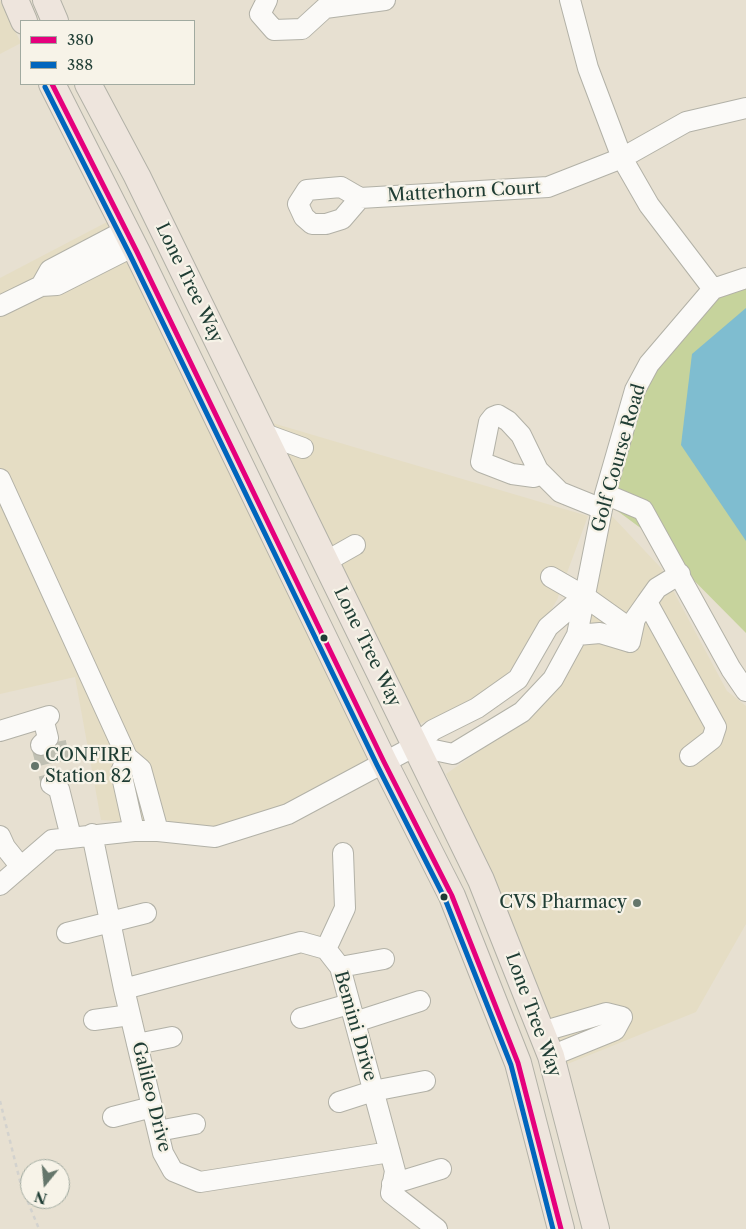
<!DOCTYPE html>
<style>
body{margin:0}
#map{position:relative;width:746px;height:1229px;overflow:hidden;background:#e7e0d1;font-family:"Libre Caslon Text",serif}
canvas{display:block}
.legend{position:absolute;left:20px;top:20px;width:175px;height:65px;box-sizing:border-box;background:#f7f3e8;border:1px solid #a1aaa0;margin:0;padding:6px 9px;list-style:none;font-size:15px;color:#1f3d34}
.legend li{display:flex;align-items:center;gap:10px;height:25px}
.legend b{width:25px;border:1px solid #a1aaa0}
.north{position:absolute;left:20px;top:1159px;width:50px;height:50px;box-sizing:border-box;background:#f7f3e8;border:1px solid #a1aaa0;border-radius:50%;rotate:197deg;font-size:14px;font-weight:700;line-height:20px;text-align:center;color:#1f3d34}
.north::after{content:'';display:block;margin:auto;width:18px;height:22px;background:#65766b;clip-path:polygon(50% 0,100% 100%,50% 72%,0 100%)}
</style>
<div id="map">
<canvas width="746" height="1229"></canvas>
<ul class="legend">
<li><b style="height:6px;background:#e5007d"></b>380</li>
<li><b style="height:6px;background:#0065bd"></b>388</li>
</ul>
<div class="north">N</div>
</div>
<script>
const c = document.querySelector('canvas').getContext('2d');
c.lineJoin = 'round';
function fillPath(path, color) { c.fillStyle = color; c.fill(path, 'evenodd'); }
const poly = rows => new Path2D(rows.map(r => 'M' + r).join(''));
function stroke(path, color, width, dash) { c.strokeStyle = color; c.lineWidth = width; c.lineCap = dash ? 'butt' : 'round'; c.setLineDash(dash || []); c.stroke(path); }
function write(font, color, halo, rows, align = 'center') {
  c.font = font + ' "Libre Caslon Text",serif'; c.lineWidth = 4.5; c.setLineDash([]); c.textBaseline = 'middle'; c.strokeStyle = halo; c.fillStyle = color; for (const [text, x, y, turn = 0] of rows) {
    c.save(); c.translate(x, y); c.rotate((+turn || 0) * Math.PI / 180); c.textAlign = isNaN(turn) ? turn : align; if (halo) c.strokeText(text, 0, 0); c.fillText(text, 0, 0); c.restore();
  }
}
const built = poly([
 [0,0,21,43,0,54],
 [107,222,374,762,255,820,225,826,191,826,101,820,75,677,0,694,0,278],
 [269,422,588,516,557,600,529,647,491,693,417,725],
 [611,515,661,568,727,691,746,706,746,924,696,1012,565,1065,446,774,503,734,571,668,592,615]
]);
const green = poly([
 [746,278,746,633,646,532,604,501,635,390,713,289]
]);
const water = poly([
 [746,308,746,541,681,445,692,354]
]);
const minorTunnel = poly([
 [56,742,64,781],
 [41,745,51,784]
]);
const path = poly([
 [0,1101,21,1185,39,1229]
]);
const minor = poly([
 [267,0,260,14,274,30,302,29,325,8,385,0],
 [570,0,588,68,622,158,649,205,713,289],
 [360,198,342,219,326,224,312,224,304,217,298,204,307,190,341,187,360,198,548,187,622,158,686,122,746,108],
 [41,286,50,270,126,230],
 [0,306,41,286,57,285,134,246],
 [262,433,303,448],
 [542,474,534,477,512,474,481,462,489,422,493,417,498,415,508,421,521,435,538,470,560,492,602,509],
 [0,479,127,757,141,769,158,831],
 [605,494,643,510,731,669,746,691],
 [325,562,355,545],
 [551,577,584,596,622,623,630,642],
 [647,602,657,588,680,574],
 [577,635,600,633,630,642],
 [630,642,635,619,647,602,716,727,712,739,690,756],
 [0,731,49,716],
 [41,745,48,738,43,718],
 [415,746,453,754,522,712,553,679,577,635,605,494,635,390,649,364,713,289,746,278],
 [127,757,121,772,134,831],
 [51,784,59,789,71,837],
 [92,834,124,989,163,1153,173,1171,200,1182,390,1152],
 [0,836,5,847,21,867],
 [0,885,52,840,134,831,158,831,215,837,288,814,415,746,433,730,477,708,518,679,548,627,584,596],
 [67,933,146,913],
 [326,949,345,908,343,853],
 [340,967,384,959],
 [124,989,301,942,326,949,340,967,395,1171,391,1193,437,1229],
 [301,1018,349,1004],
 [94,1020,130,1015],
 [355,1022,420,1001],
 [541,1032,606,1013,622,1017,615,1030,551,1056],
 [137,1044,172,1037],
 [339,1102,373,1091,425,1081],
 [113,1117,152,1107],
 [158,1131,195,1124],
 [392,1184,441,1169]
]);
const major = poly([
 [15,0,24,21],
 [46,0,55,21],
 [52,84,137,252,384,762,452,896,518,1063,561,1229],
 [88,84,137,176,481,880,551,1056,596,1229]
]);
const bus1 = poly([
 [52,84,137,252,384,762,452,896,518,1063,561,1229]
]);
const bus2 = poly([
 [45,87,130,255,377,765,445,899,511,1065,553,1229]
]);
const markers = [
 [324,638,4.5,"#1f3d34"],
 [35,766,5,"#65766b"],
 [444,897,4.5,"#1f3d34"],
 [637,903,5,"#65766b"]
];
const streetNames = [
 ["Matterhorn Court",464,192,-3],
 ["Lone Tree Way",189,283,64],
 ["Golf Course Road",619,458,-74],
 ["Lone Tree Way",367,647,64],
 ["Lone Tree Way",533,1015,70],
 ["Bemini Drive",355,1026,74],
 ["Galileo Drive",151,1097,76]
];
const poiNames = [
 ["CONFIRE",45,756],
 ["Station 82",45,777],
 ["CVS Pharmacy",627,903,"right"]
];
fillPath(built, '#e5ddc4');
fillPath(green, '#c6d39c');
fillPath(water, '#7fbdd0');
stroke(minorTunnel, '#bfbfb2', 20, [20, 10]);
stroke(minor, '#b2b1a7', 22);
stroke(major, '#b2b1a7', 28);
stroke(path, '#d3d2ce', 2.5, [4, 4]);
stroke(minor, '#fbfaf8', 20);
stroke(major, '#eee5dd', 26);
stroke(bus1, '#e5007d', 5);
stroke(bus2, '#0065bd', 5);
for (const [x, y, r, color] of markers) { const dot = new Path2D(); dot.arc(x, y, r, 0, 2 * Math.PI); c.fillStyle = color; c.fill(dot); stroke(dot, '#f7f3e8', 2); }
write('18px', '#1f3d34', '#f7f3e8', streetNames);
write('18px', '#1f3d34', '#f7f3e8', poiNames, 'left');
</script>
